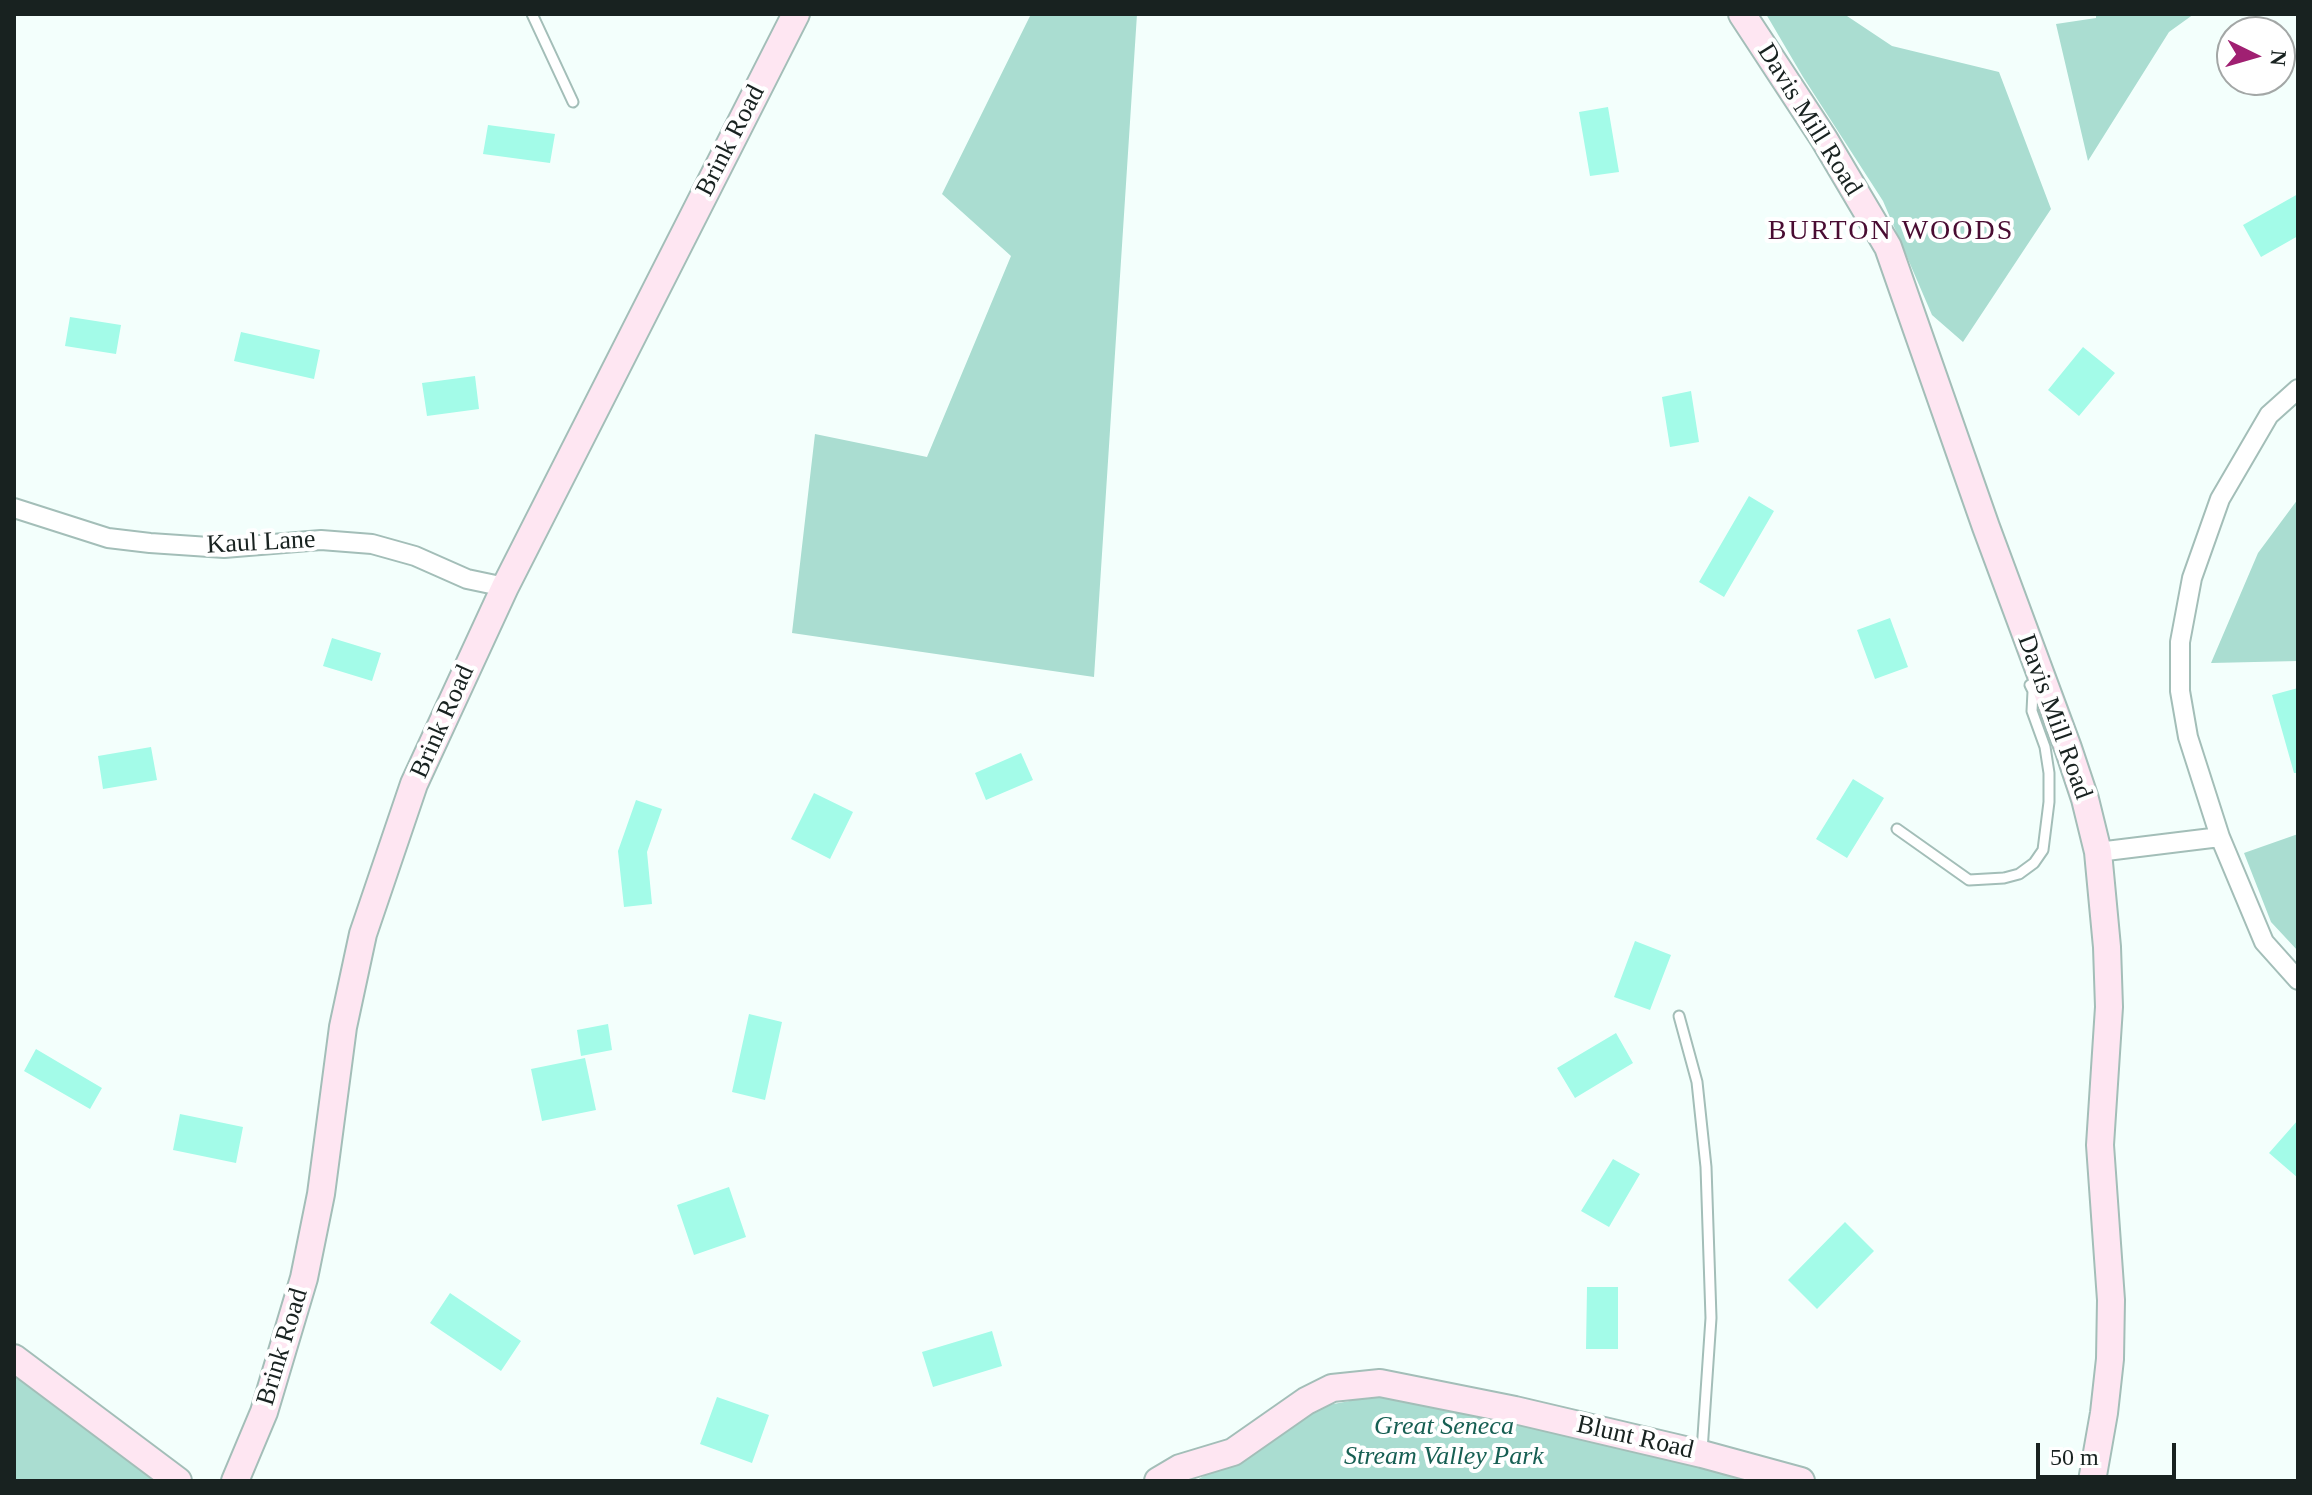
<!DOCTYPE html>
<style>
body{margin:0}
#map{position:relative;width:2312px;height:1495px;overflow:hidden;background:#f3fffc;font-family:Georgia,serif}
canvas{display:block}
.frame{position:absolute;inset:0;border:16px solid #182220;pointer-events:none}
.north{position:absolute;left:2216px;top:16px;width:80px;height:80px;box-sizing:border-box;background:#fff;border:2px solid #a3a7a6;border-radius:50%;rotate:95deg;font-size:22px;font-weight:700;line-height:32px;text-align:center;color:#182220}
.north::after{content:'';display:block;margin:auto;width:28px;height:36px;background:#a02072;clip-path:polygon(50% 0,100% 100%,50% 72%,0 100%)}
.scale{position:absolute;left:2036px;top:1443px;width:140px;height:36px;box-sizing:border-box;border:4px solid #182220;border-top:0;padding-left:10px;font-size:24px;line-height:28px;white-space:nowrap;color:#182220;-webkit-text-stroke:6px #fff;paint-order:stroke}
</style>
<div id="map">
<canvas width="2312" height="1495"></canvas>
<div class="frame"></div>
<div class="north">N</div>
<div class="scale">50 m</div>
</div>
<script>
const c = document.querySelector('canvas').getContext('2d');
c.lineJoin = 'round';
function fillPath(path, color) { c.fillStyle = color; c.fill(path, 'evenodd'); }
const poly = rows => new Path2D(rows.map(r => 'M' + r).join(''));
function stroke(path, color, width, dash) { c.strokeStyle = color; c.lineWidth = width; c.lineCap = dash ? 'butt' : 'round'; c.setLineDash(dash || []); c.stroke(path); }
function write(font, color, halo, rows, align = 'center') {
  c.font = font + ' Georgia,serif'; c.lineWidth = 8; c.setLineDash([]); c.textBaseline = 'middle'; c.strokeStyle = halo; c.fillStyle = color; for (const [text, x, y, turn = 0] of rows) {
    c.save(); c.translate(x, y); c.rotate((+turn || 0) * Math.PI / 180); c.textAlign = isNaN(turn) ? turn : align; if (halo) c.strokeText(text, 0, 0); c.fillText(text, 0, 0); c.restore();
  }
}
const green = poly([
 [1031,14,1137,14,1094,677,792,633,815,434,927,457,1011,256,942,194],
 [1766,14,1844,14,1892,46,1999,72,2051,209,1963,342,1932,315,1883,201,1803,77],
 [2096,14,2194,14,2169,32,2088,161,2056,24,2096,18],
 [2298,499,2298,661,2211,663,2258,553],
 [2298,834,2298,951,2271,922,2244,853],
 [14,1374,157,1481,14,1481],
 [1382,1395,1427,1407,1439,1401,1782,1481,1195,1481,1328,1405]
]);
const building = poly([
 [1608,107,1619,172,1590,176,1579,112],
 [488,125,555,134,550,163,483,154],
 [2298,194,2298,236,2261,257,2243,225],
 [70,317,121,325,116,354,65,346],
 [241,332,320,350,314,379,234,361],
 [2083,347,2115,373,2079,416,2048,390],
 [475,376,479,409,427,416,422,383],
 [1691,391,1699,442,1670,447,1662,397],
 [1749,496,1774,511,1724,597,1699,582],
 [1890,618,1908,667,1875,679,1857,630],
 [332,638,381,653,372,681,323,666],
 [2298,688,2298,773,2294,773,2272,695],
 [151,747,157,780,103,789,98,756],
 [1021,753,1033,780,986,800,975,773],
 [1853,779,1884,798,1847,858,1816,839],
 [814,793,853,812,830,859,791,839],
 [636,800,662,809,647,852,652,904,624,907,618,851],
 [1635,941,1671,955,1650,1010,1614,997],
 [749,1014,782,1022,765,1100,732,1092],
 [608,1024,612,1050,581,1056,577,1030],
 [1616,1033,1633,1063,1575,1098,1557,1068],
 [36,1049,102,1088,90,1109,24,1071],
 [585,1058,596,1110,542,1121,531,1069],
 [180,1114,243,1127,236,1163,173,1150],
 [2298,1120,2298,1178,2269,1153],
 [1613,1159,1640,1174,1609,1227,1581,1211],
 [729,1187,746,1237,694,1255,677,1205],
 [1845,1222,1874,1251,1817,1309,1788,1280],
 [1587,1287,1618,1287,1618,1349,1586,1349],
 [450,1293,521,1341,501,1371,430,1323],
 [992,1331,1002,1366,933,1387,922,1352],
 [717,1397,769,1415,752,1463,700,1444]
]);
const lane = poly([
 [532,14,573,102],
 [1897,829,1969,880,2004,878,2019,874,2034,863,2043,850,2049,802,2049,773,2045,747,2032,711,2033,691,2030,685,2038,680],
 [1679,1016,1697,1082,1706,1167,1711,1318,1702,1451]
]);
const street = poly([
 [2298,389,2269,415,2220,499,2192,578,2180,642,2180,691,2188,737,2220,837,2264,942,2298,980],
 [14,508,108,538,150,543,224,548,321,540,372,544,415,556,467,579,505,587],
 [2098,852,2220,837]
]);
const secondary = poly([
 [1742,14,1824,139,1888,247,1986,527,2068,748,2085,799,2098,852,2107,947,2109,1007,2100,1145,2111,1300,2110,1359,2104,1413,2092,1481],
 [14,1358,178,1481],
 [235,1481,264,1412,304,1278,321,1194,343,1027,363,934,414,784,505,587,796,14],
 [1158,1481,1180,1468,1233,1452,1306,1401,1332,1388,1380,1383,1515,1410,1702,1454,1801,1481]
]);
const streetNames = [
 ["Davis Mill Road",1809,120,58],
 ["Brink Road",731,141,-63],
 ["Kaul Lane",261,543,-3],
 ["Davis Mill Road",2054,717,70],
 ["Brink Road",443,722,-66],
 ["Brink Road",283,1347,-73],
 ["Blunt Road",1635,1438,13]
];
const parkNames = [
 ["Great Seneca",1444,1427],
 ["Stream Valley Park",1444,1457]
];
const neighbourhoodNames = [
 ["BURTON WOODS",1891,232]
];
fillPath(green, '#aaddd1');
fillPath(building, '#a3fbe8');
stroke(lane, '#a3beb8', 13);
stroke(street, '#a3beb8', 22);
stroke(secondary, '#a3beb8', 30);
stroke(lane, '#fff', 9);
stroke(street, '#fff', 18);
stroke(secondary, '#fee6f2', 26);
write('26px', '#182220', '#fff', streetNames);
write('italic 26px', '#175f53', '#fff', parkNames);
c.letterSpacing = '2px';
write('28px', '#490c32', '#fff', neighbourhoodNames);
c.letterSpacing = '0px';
</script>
